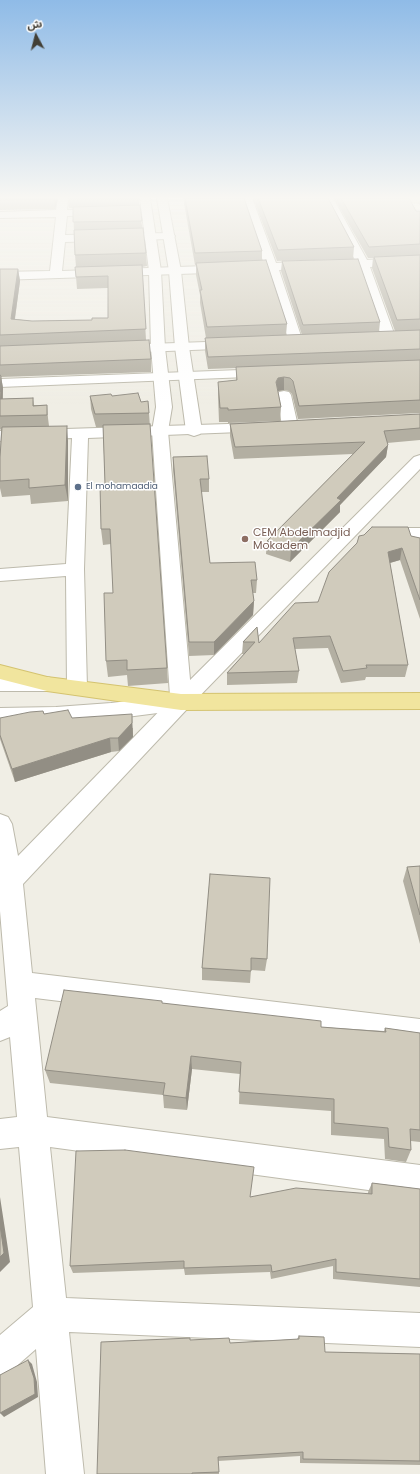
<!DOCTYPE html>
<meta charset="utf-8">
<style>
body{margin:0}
#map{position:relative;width:420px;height:1474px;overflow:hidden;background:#f0eee5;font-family:Poppins,"Noto Sans Arabic",sans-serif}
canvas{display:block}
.north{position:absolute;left:16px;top:16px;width:40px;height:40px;-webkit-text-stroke:3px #fff;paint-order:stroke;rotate:353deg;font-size:11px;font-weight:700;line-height:16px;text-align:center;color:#423f36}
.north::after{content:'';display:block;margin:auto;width:14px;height:18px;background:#423f36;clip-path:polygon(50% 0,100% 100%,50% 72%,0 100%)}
</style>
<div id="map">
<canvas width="420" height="1474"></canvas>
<div class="north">ش</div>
</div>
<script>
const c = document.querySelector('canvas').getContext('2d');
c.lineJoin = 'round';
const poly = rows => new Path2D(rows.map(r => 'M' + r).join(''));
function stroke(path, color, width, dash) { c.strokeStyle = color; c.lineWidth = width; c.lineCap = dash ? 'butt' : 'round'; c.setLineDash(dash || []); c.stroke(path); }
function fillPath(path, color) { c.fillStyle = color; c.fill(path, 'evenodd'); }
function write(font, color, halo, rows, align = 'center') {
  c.font = font + ' Poppins,sans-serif'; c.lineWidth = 3; c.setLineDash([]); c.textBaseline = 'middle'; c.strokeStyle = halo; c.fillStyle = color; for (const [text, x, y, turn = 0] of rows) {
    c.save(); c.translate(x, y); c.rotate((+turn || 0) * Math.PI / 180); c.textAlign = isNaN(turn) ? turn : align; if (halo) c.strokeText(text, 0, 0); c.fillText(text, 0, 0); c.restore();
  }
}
const minor = poly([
 [58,198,68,198,67,210,103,209,109,212,103,215,67,216,65,235,169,233,173,234,175,236,173,238,169,239,65,242,62,271,264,264,242,198,252,198,276,263,355,260,323,198,333,198,367,260,420,257,420,265,370,267,396,339,394,342,389,343,384,342,382,339,358,267,279,270,303,342,301,345,296,346,291,345,289,342,267,271,0,280,0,272,50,271,56,217,0,218,0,212,56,210,58,198],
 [235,341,240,342,242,345,240,348,119,353,114,352,112,349,114,346,119,345,235,341],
 [267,369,272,370,274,373,272,376,0,387,0,379,267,369],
 [284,391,289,392,291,395,298,426,295,429,290,431,285,429,282,426,277,395,279,392,284,391],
 [261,423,266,425,269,428,266,431,88,438,84,569,87,688,84,693,77,695,70,693,67,688,66,576,0,581,0,569,66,564,72,438,0,441,0,431,261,423],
 [420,455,420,469,189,707,23,884,32,973,420,1019,420,1045,35,998,47,1117,420,1165,420,1197,50,1147,66,1298,420,1313,420,1347,69,1332,84,1474,46,1474,36,1349,12,1370,0,1375,0,1335,33,1307,19,1147,0,1149,0,1119,17,1117,10,1037,0,1041,0,1011,8,1006,0,911,0,814,8,817,12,824,18,856,173,697,414,457,420,455],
 [381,528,420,528,420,538,381,538,375,537,372,533,375,529,381,528]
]);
const tertiary = poly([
 [140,198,150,198,161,271,165,348,172,407,168,431,192,702,189,707,181,710,111,719,56,723,0,724,0,708,56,707,111,703,170,696,152,431,156,407,151,348,149,271,140,198],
 [157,198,167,198,181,271,189,347,202,431,200,434,194,436,188,434,186,431,175,347,169,271,157,198],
 [0,677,47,677,54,679,57,684,54,689,47,691,0,691,0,677]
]);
const secondary = poly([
 [398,198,420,198,420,203,403,201,398,198]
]);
const primary = poly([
 [0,665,47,677,181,694,420,693,420,709,181,710,47,691,0,679,0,665]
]);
const wall = poly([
 [0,198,58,198,55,209,0,210],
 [68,198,141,198,139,198,139,205,146,253,147,266,142,267,146,340,151,359,151,372,1,377,3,388,3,399,33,398,34,405,47,405,48,418,49,426,68,441,68,501,31,504,30,495,2,497,0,488,0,457,1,429,0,430,0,269,18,269,20,281,15,319,32,321,92,320,108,318,108,288,77,289,76,277,76,267,75,255,73,208,69,208],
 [183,198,244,198,262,251,262,260,287,324,286,335,302,335,281,271,282,261,380,322,379,332,395,331,372,268,373,258,368,258,334,198,409,198,416,211,420,211,420,413,298,419,292,394,289,391,284,390,278,391,281,407,280,421,228,423,228,422,219,422,218,395,218,382,236,380,236,368,208,369,205,351,205,338,206,338,200,303,200,295,196,275,196,265,195,265],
 [253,198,328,198,354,247,353,259,277,261],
 [420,198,420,206,419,204],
 [90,396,112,396,141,402,149,413,168,683,128,686,127,675,108,677,106,661,113,593,111,544,103,545,101,529,105,484,103,427,96,427,91,409],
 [420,414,420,440,387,443,388,445,386,457,340,505,340,512,290,562,266,554,267,541,353,454,234,459,230,436,230,424],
 [173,457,209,479,209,492,201,492,210,563,257,580,256,593,253,593,254,601,253,615,214,655,189,656,173,470],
 [411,536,420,538,420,619,400,560,390,563,408,665,405,677,366,677,365,680,341,683,328,648,295,649,299,671,297,683,227,685,227,673,244,654,242,654,243,642,257,627,259,643],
 [44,714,72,718,133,728,133,737,119,751,111,752,15,782,0,739,0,718],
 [420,866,420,944,403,881,407,867],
 [210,874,267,959,265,971,251,970,250,983,202,980,202,968],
 [162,1003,321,1027,384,1031,385,1028,420,1033,420,1142,411,1141,411,1150,406,1162,385,1159,384,1139,331,1135,331,1111,239,1104,240,1074,192,1069,187,1110,164,1108,163,1095,50,1083,45,1070],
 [372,1183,420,1189,420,1287,333,1279,333,1266,271,1279,270,1272,185,1275,184,1269,73,1273,70,1266,250,1197,368,1194,368,1192],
 [299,1336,325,1352,420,1354,420,1465,300,1463,300,1456,218,1461,219,1474,97,1474,190,1340,230,1343,297,1339]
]);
const shadedWall = poly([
 [54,198,58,198,55,209,54,199],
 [18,269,20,281,13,331,11,319],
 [1,376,3,388,2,412,0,401],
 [284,377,284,390,278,391,276,382,278,378],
 [67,426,68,441,68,501,65,485],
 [388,445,386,457,340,505,340,512,290,562,291,549,337,498],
 [402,548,400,560,386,564,388,552],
 [254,601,253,615,214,655,214,642],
 [132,714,133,737,119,751,118,738],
 [110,738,111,752,15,782,12,769],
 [191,1056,192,1069,187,1110,186,1098],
 [0,1197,10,1262,0,1272],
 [28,1360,32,1364,37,1382,38,1397,4,1417,0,1413]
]);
const building = poly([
 [0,198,54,198,54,199,0,200,0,198],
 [185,198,244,198,262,251,195,253,185,198],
 [258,198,328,198,354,247,278,250,258,198],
 [341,198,409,198,416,211,420,211,420,244,369,247,341,198],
 [140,205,142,221,73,222,73,207,140,205],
 [143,228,146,253,75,255,74,230,143,228],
 [420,255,420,319,397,320,374,257,420,255],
 [358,259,380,322,303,325,282,261,358,259],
 [266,260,287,324,207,327,200,290,202,290,196,263,266,260],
 [142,265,146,329,0,335,0,269,18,269,11,319,32,321,92,320,92,318,108,318,108,276,76,277,75,267,142,265],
 [420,330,420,349,208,357,205,338,420,330],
 [149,340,151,359,0,365,0,346,149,340],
 [420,360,420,400,299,406,293,381,290,378,284,377,278,378,276,382,281,407,228,410,228,408,220,408,218,382,237,380,236,367,420,360],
 [0,375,1,376,0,392,0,375],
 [138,393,141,402,148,401,149,413,95,414,90,396,111,394,112,396,138,393],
 [33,398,33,406,47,405,47,415,0,416,0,399,33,398],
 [420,414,420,428,384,431,388,445,337,498,341,500,291,549,267,541,365,442,235,447,230,424,420,414],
 [150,424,167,668,127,670,127,660,106,661,104,593,113,593,110,529,101,529,100,484,105,484,103,425,150,424],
 [67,426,65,485,29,488,29,479,0,481,0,457,2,427,67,426],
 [207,456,209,479,200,479,210,563,255,562,257,580,251,580,254,601,214,642,189,642,173,457,207,456],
 [372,527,408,527,411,536,420,538,420,600,402,548,388,552,408,665,366,665,367,668,343,671,330,636,293,638,299,671,227,673,255,642,243,642,257,627,259,643,295,603,318,602,329,572,357,543,359,536,364,535,372,527],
 [68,710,72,718,132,714,132,723,118,738,110,738,12,769,0,735,0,718,30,712,43,711,44,714,68,710],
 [420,866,420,915,407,867,420,866],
 [210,874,270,878,267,959,251,958,251,971,202,968,210,874],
 [64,990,162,1001,162,1003,321,1021,321,1027,386,1032,385,1028,420,1033,420,1130,410,1129,411,1150,389,1147,388,1128,334,1123,334,1099,239,1092,241,1062,191,1056,186,1098,163,1095,165,1083,45,1070,64,990],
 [125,1150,254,1167,250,1197,296,1188,372,1194,372,1183,420,1189,420,1279,336,1272,336,1259,272,1272,271,1265,184,1268,184,1261,70,1266,76,1151,125,1150],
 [0,1225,4,1253,0,1257,0,1225],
 [299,1336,324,1337,325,1352,420,1354,420,1461,303,1459,303,1452,218,1457,219,1472,192,1473,192,1474,97,1474,101,1342,190,1338,190,1340,229,1338,230,1343,299,1339,299,1336],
 [28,1360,34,1378,35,1394,0,1413,0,1375,28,1360]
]);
const markers = [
 [78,487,4,"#5c6f8a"],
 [245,539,4,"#8d6e63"]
];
const farServicenames = [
 ["El mohamaadia",86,487]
];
const educationNames = [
 ["CEM Abdelmadjid",253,533],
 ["Mokadem",253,546]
];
stroke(minor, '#bdbaac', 2);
stroke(tertiary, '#bdbaac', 2);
stroke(secondary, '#cbc49a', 2);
stroke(primary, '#d4c370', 2);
fillPath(minor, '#fff');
fillPath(tertiary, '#fff');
fillPath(secondary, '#f7f2c8');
fillPath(primary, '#f1e59e');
fillPath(wall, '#b3afa2');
fillPath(shadedWall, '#928e84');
fillPath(building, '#d0cbbc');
stroke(building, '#928e84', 1);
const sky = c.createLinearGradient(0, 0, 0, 404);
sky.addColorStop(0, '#8fbbe7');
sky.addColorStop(0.49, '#f8f7f3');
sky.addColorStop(1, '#f8f7f300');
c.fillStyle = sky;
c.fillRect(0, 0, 420, 404);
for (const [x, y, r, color] of markers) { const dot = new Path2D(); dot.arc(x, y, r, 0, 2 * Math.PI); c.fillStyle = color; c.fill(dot); stroke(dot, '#fff', 1.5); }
write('9px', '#4e5e75', '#fff', farServicenames, 'left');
write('11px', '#785e54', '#fff', educationNames, 'left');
</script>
